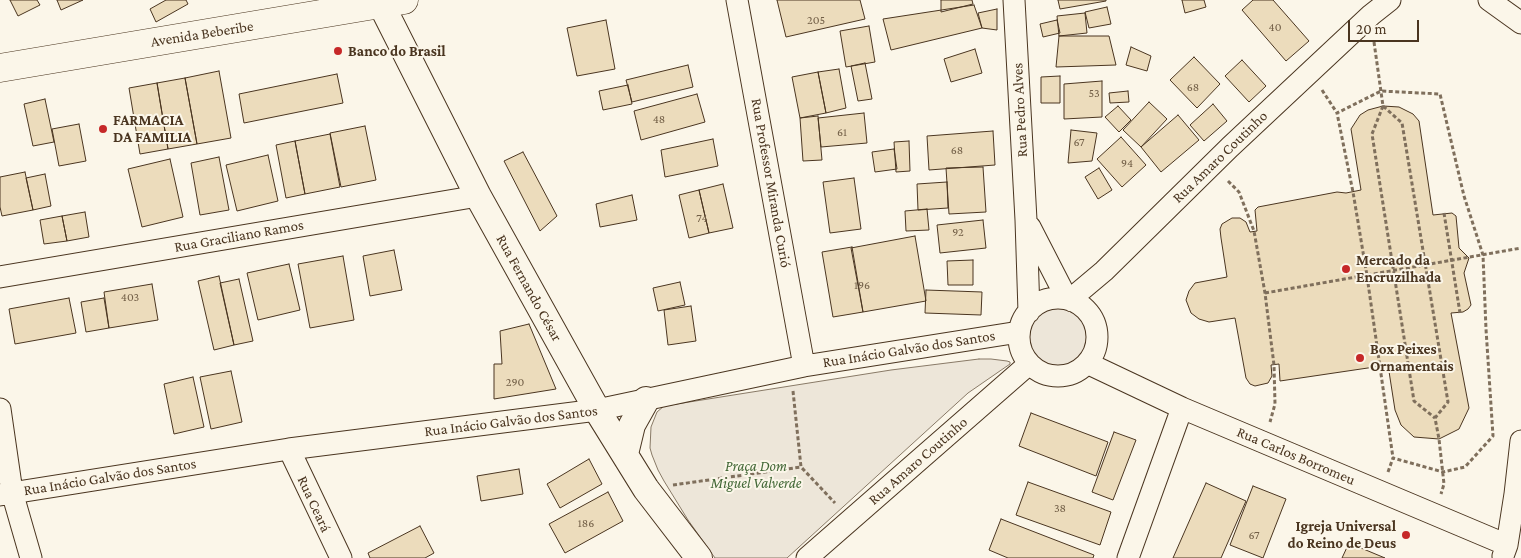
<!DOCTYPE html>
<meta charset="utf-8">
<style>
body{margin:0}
#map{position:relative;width:1521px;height:558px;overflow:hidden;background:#fbf6e9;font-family:"Crimson Pro",serif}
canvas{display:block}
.scale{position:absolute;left:1348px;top:20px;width:71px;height:22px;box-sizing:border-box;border:2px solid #4a3520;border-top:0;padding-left:6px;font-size:15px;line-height:18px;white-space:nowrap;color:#4a3520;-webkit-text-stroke:4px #fbf6e9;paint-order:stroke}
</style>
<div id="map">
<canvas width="1521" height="558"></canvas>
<div class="scale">20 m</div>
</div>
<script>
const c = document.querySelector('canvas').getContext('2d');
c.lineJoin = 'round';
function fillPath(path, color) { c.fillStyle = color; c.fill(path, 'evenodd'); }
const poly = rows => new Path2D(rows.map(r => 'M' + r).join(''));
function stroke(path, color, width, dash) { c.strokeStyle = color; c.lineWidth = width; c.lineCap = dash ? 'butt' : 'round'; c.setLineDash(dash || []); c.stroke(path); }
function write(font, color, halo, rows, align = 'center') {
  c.font = font + ' "Crimson Pro",serif'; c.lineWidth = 4; c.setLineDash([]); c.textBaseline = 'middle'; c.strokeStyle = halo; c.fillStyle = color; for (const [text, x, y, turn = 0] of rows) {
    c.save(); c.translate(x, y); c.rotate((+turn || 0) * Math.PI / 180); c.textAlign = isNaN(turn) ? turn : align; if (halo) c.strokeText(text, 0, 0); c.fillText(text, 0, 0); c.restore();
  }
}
const green = poly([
 '1019 338a38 38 0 1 1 76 0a38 38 0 1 1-76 0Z',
 [979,359,991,359,1007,361,1010,362,1010,364,968,393,787,558,715,558,688,520,664,481,658,470,652,455,650,448,651,427,657,412,664,406,891,370,979,359]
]);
const building = poly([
 [10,0,37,0,40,5,18,16,10,0],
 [57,0,83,0,61,10,57,0],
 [166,0,186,0,188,4,156,22,150,9,166,0],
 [777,0,860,0,865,19,786,37,777,0],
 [941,0,972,0,973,4,941,12,941,0],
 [1058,0,1106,0,1106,1,1060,9,1058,0],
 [1182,0,1204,0,1206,7,1185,13,1182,0],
 [1253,0,1273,0,1309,41,1286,61,1242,10,1253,0],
 [974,5,982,28,891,50,883,19,974,5],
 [1107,7,1111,24,1089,28,1085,12,1107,7],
 [997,9,997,30,982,28,978,13,997,9],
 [1085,13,1087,33,1059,36,1057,16,1085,13],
 [606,20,615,69,577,76,567,28,606,20],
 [1057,20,1060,33,1043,37,1040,24,1057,20],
 [869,26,875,62,846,67,840,31,869,26],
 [1059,36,1109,36,1116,65,1056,67,1059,36],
 [1131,47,1151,56,1147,71,1126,65,1131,47],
 [975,49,982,73,951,82,944,59,975,49],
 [1194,57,1220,84,1197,108,1170,80,1194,57],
 [1242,60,1266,86,1249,102,1225,76,1242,60],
 [865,63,872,99,858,101,851,66,865,63],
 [688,65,693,87,632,102,626,80,688,65],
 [839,69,846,108,826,113,818,72,839,69],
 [219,71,231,138,197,144,185,78,219,71],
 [818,72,826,113,800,118,792,77,818,72],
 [337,74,343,103,244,123,239,94,337,74],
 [1060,76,1060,103,1041,103,1041,77,1060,76],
 [185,78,197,144,168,149,157,83,185,78],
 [1102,81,1102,117,1064,119,1064,84,1102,81],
 [157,83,168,149,140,154,129,88,157,83],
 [628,85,632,104,603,110,599,91,628,85],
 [1128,91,1129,102,1110,103,1109,93,1128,91],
 [697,94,705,122,641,140,634,111,697,94],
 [45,99,54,142,33,146,24,104,45,99],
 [1149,102,1167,119,1141,147,1123,130,1149,102],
 [1213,104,1227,121,1204,141,1190,125,1213,104],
 [1118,106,1131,120,1119,132,1105,117,1118,106],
 [1383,106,1399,107,1413,114,1419,121,1433,215,1452,213,1456,216,1459,248,1469,258,1464,273,1471,305,1468,309,1463,312,1451,313,1469,408,1459,429,1439,439,1414,437,1401,425,1395,410,1388,365,1280,381,1279,364,1271,365,1272,376,1268,383,1255,386,1250,384,1246,378,1235,318,1209,322,1199,319,1191,313,1186,300,1189,291,1195,283,1227,277,1221,238,1220,229,1222,224,1232,218,1240,218,1246,222,1250,232,1257,231,1255,210,1258,207,1337,192,1346,193,1361,190,1351,129,1360,115,1368,110,1383,106],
 [864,113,867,143,821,147,818,118,864,113],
 [1178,115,1199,140,1161,172,1141,147,1178,115],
 [818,116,822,160,803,161,800,118,818,116],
 [79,124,86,161,59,166,52,129,79,124],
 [365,126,376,180,341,187,330,133,365,126],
 [1071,130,1097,133,1092,161,1068,163,1071,130],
 [993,131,995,165,929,170,927,136,993,131],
 [330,134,340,187,305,194,295,141,330,134],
 [1121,137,1146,165,1122,187,1097,159,1121,137],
 [713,139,718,166,665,177,661,150,713,139],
 [295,141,305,194,286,198,276,145,295,141],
 [909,141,910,171,896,172,894,142,909,141],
 [894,149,897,169,875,172,872,152,894,149],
 [523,152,557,216,540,231,504,161,523,152],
 [268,155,278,201,237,211,226,165,268,155],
 [219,157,229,210,200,215,191,163,219,157],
 [170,159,183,217,142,227,128,169,170,159],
 [983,167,986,212,949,214,946,168,983,167],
 [1099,168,1112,190,1098,199,1085,177,1099,168],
 [25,172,33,210,2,216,0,207,0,177,25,172],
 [45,174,51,206,33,210,26,178,45,174],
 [854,178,861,229,830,233,823,182,854,178],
 [947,182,948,208,918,210,917,184,947,182],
 [723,184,733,228,709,233,699,190,723,184],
 [699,190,709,233,689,238,679,195,699,190],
 [632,195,637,220,600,227,596,204,632,195],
 [927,209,929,230,906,231,905,211,927,209],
 [85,212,89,237,67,241,62,216,85,212],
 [62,216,67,241,44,244,40,220,62,216],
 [983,220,986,248,940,253,937,225,983,220],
 [915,236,926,301,863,312,851,248,915,236],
 [852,247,863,312,833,317,822,252,852,247],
 [394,250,402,290,370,296,363,256,394,250],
 [343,256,354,320,310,328,298,264,343,256],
 [973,260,973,285,948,285,947,261,973,260],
 [289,264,300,310,258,320,247,273,289,264],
 [219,276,234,345,214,350,198,281,219,276],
 [239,279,253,341,234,345,220,283,239,279],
 [680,282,685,305,658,311,653,288,680,282],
 [152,284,158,320,109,328,104,292,152,284],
 [926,290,982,292,981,315,925,313,926,290],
 [69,298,76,333,15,344,9,309,69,298],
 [104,298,109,328,86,332,81,302,104,298],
 [691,306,696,341,668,345,664,310,691,306],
 [529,324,556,389,494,399,494,364,502,364,500,331,529,324],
 [231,371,242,422,211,429,200,377,231,371],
 [193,377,204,427,174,434,164,384,193,377],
 [1031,413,1108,442,1096,476,1019,446,1031,413],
 [1114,432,1136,440,1113,500,1092,492,1114,432],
 [589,459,602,484,560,508,547,484,589,459],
 [519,469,523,494,481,501,477,476,519,469],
 [1028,482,1111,512,1100,545,1016,515,1028,482],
 [1206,483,1246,501,1221,558,1173,558,1206,483],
 [1253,486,1286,499,1263,558,1230,545,1253,486],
 [608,492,623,521,565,553,549,524,608,492],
 [1001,519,1094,555,1093,558,1008,558,989,550,1001,519],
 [420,526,434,553,425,558,370,558,368,553,420,526],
 [1349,543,1385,558,1342,558,1349,543]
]);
const path = poly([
 [1374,42,1383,106,1402,123,1448,402,1435,418,1439,439,1444,484,1441,494],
 [1322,90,1337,113],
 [1383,106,1372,134,1414,401,1435,418],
 [1228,181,1239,192,1254,231,1265,293,1274,365,1275,404,1270,422],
 [1444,213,1460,313],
 [1265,293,1521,248],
 [793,391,801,467,835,503],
 [1388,472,1393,458,1443,472,1465,467,1493,436,1486,329,1483,255,1464,196,1440,94,1381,91,1337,113,1353,192,1367,276,1393,458],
 [673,485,801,467]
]);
const minor = poly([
 [737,0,804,366],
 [1014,0,1026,220,1029,312],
 [1489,0,1521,23],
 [1030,227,1067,299],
 [0,277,478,196],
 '1019 337a39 39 0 1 1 78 0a39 39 0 1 1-78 0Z',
 [1072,301,1079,292,1104,271,1230,147,1371,15,1390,0],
 [1087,363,1182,408,1507,545],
 [0,409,12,492,31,558],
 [289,449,341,558],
 [0,495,289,449,597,410,804,366,1019,332],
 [1503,556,1507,545,1515,494,1521,441],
 [807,558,1029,364],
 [1128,558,1182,408]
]);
const tertiary = poly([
 [381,4,478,196,597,410,646,489,699,558],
 [625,454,632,425,646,400]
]);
const primary = poly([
 [0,68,404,0]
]);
const markers = [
 [338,51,5,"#c62828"],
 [103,129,5,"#c62828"],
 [1346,269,5,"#c62828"],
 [1360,358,5,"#c62828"],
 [1406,535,5,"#c62828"]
];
const numberNames = [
 ["205",816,20],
 ["40",1275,27],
 ["68",1193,87],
 ["53",1094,93],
 ["48",659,119],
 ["61",842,132],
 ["67",1079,142],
 ["68",957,150],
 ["94",1127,163],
 ["74",702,218],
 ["92",958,232],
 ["196",862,285],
 ["403",130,297],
 ["290",515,382],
 ["38",1060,508],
 ["186",586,523],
 ["67",1254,535]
];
const streetNames = [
 ["Avenida Beberibe",202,34,-9],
 ["Rua Pedro Alves",1020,110,-93],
 ["Rua Amaro Coutinho",1220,157,-44],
 ["Rua Professor Miranda Curió",771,183,80],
 ["Rua Graciliano Ramos",239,236,-10],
 ["Rua Fernando César",529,288,61],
 ["Rua Inácio Galvão dos Santos",909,349,-9],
 ["Rua Inácio Galvão dos Santos",511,421,-7],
 ["Rua Carlos Borromeu",1296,456,23],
 ["Rua Amaro Coutinho",918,461,-41],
 ["Rua Inácio Galvão dos Santos",110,477,-9],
 ["Rua Ceará",314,504,65]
];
const poiNames = [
 ["Banco do Brasil",348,51],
 ["FARMACIA",113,120],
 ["DA FAMILIA",113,137],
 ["Mercado da",1356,260],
 ["Encruzilhada",1356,277],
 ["Box Peixes",1370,349],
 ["Ornamentais",1370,366],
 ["Igreja Universal",1396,526,"right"],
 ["do Reino de Deus",1396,543,"right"]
];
const parkNames = [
 ["Praça Dom",756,466],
 ["Miguel Valverde",756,483]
];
fillPath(green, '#ede6d9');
stroke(green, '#887966', 1);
fillPath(building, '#ecdcbc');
stroke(building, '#4a3520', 1);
stroke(minor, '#4a3520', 23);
stroke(tertiary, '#4a3520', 28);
stroke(primary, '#4a3520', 29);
stroke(path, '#7f6f5c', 3, [4, 2.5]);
stroke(minor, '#fbf6e9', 21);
stroke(tertiary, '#fbf6e9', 26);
stroke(primary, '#fbf6e9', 28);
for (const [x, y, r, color] of markers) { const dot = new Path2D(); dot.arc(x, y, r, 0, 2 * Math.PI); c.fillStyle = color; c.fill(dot); stroke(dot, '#fbf6e9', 2); }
write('12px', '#725f47', null, numberNames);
write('15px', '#4a3520', '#fbf6e9', streetNames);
write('bold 15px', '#4a3520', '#fbf6e9', poiNames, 'left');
write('italic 15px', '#436837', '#fbf6e9', parkNames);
</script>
